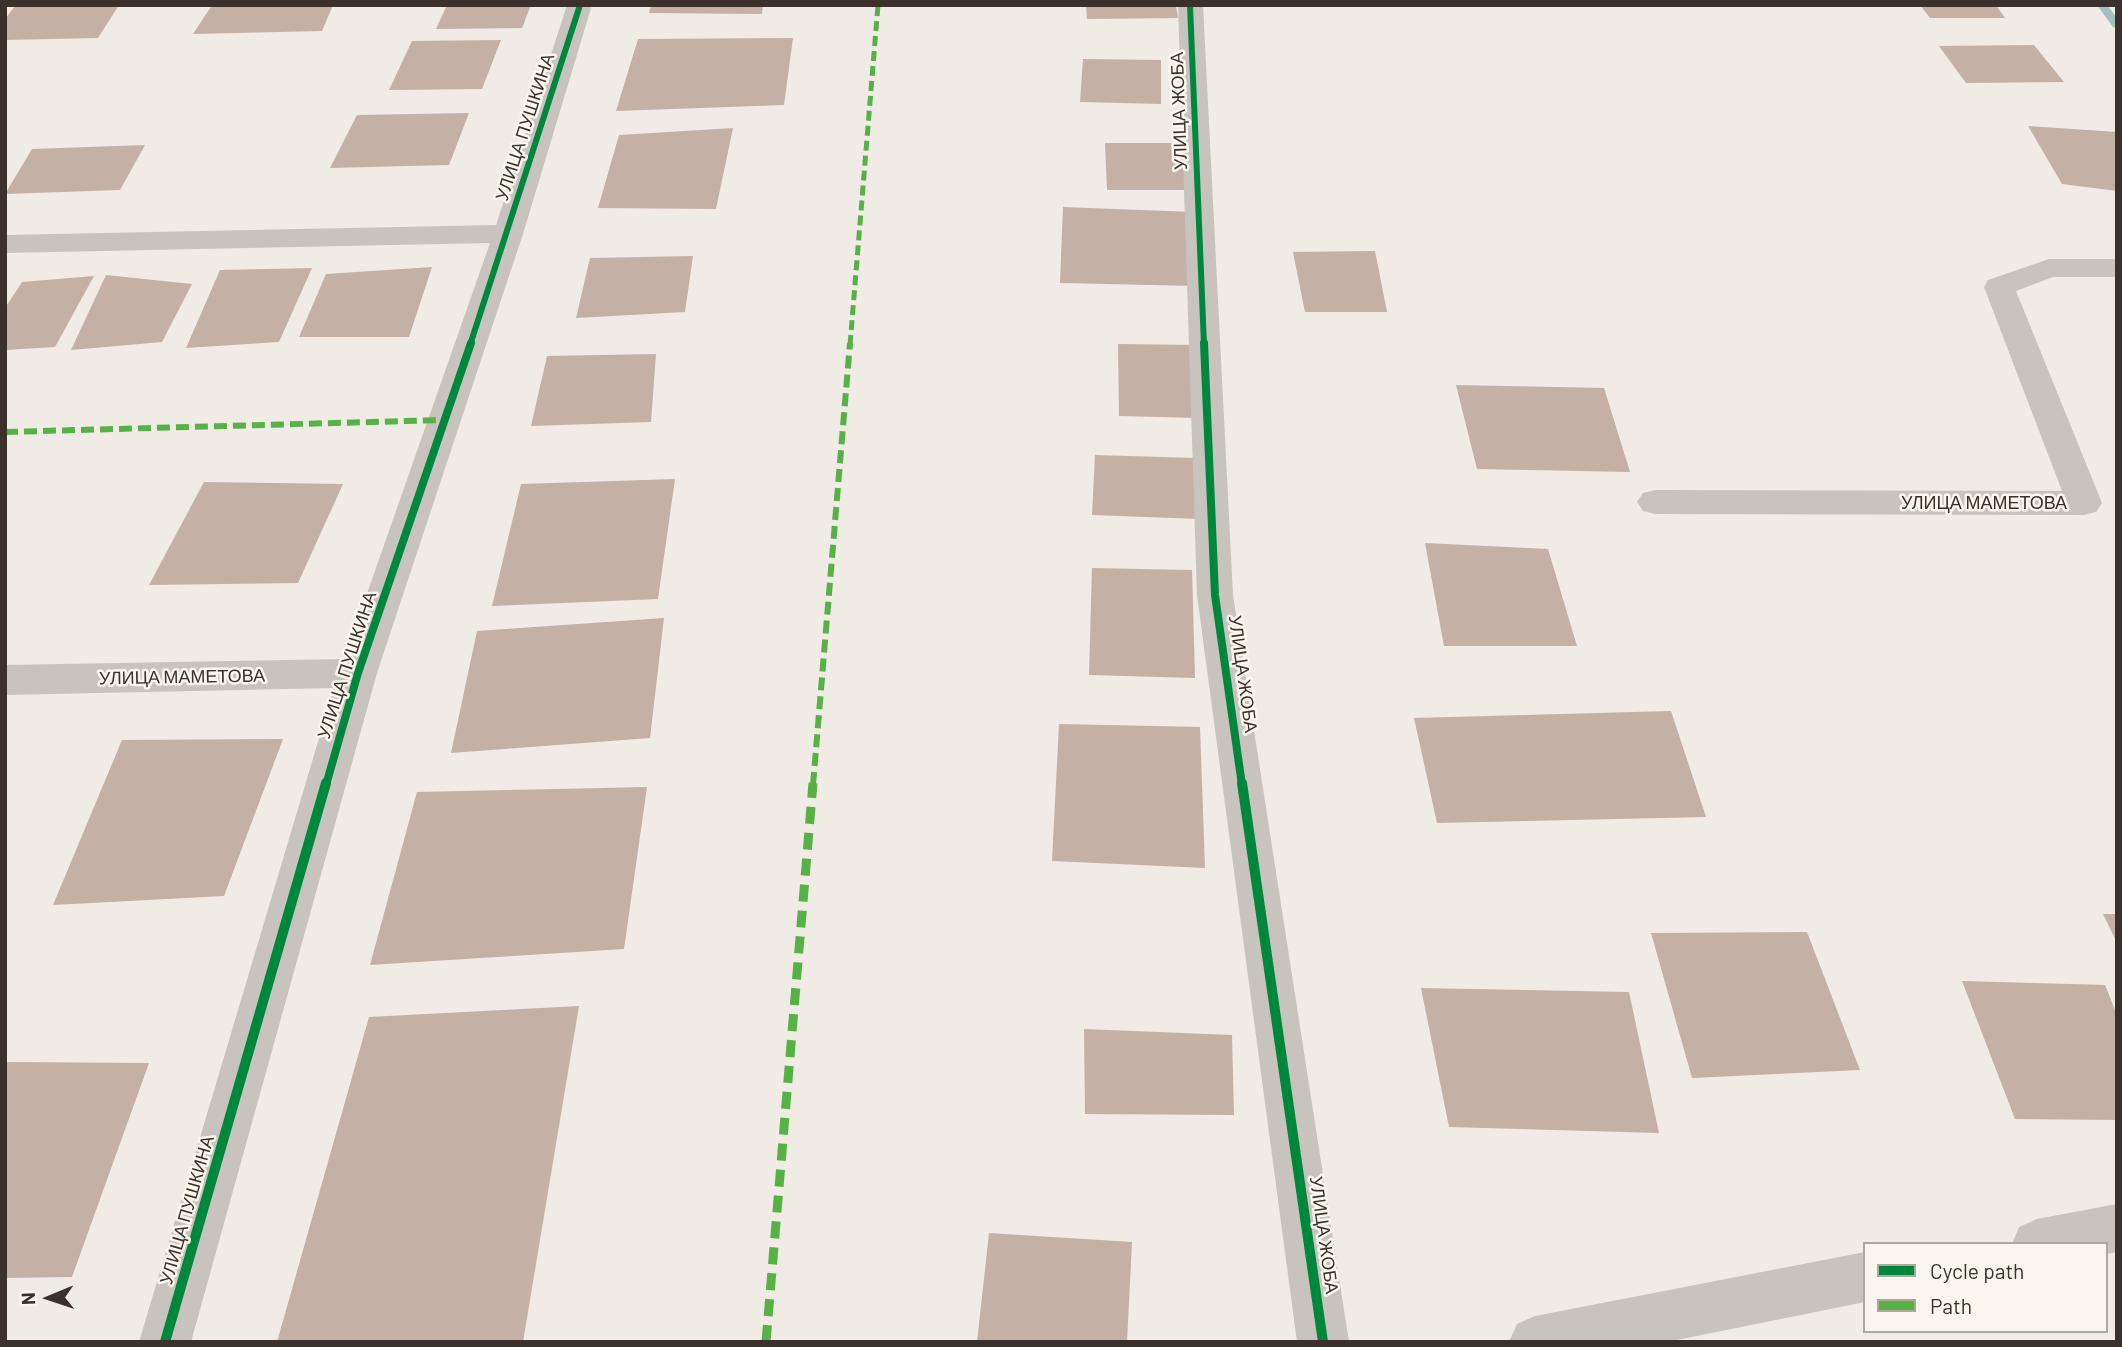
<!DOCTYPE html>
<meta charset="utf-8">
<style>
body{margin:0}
#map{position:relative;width:2122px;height:1347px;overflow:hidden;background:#f0ebe4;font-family:Barlow,sans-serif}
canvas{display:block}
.frame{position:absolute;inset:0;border:7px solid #3b312a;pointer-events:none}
.legend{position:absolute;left:1863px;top:1242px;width:245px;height:91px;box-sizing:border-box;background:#fbf6ed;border:2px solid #aea79f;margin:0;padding:9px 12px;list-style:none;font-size:21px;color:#3b312a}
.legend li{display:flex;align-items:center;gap:14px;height:35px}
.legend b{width:35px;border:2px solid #aea79f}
.north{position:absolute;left:14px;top:1263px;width:70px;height:70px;-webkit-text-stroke:5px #fbf6ed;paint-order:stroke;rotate:268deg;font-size:19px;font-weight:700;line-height:28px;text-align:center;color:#3b312a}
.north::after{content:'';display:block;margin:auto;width:24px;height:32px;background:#3b312a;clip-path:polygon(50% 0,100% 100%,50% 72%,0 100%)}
</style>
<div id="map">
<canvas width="2122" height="1347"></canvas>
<div class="frame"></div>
<ul class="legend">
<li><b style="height:9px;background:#00873e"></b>Cycle path</li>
<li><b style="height:9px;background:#57b246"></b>Path</li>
</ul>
<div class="north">N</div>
</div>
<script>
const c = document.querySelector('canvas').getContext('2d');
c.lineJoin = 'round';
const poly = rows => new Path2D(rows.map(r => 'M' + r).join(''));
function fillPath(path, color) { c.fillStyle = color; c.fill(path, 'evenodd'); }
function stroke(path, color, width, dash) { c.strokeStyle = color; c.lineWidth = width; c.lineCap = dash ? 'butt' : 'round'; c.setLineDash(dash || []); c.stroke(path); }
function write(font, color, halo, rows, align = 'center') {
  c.font = font + ' Barlow,sans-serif'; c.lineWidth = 5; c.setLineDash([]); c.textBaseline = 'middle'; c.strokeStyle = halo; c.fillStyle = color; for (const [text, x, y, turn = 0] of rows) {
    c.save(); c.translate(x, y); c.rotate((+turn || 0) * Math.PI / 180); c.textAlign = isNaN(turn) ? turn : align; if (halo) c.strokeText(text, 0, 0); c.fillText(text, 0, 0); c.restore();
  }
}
const stream = poly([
 [2097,5,2107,5,2117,18,2117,28,2113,27,2097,5]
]);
const building = poly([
 [16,5,119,5,98,38,5,40,5,19],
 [212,5,333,5,322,31,193,34],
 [447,5,531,5,522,28,436,29],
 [651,5,763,5,762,14,649,13],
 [1086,5,1176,5,1178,18,1087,19],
 [1920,5,1996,5,2005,18,1930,18],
 [793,38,784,105,616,111,638,39],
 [501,40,482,89,389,90,412,41],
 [2034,45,2064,82,1966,83,1939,46],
 [1083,59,1161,60,1161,104,1080,102],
 [469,113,449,165,330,168,357,115],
 [2028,126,2117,132,2117,191,2062,184],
 [733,128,716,209,598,208,619,135],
 [1105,143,1182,143,1187,190,1107,190],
 [145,145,120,190,5,194,32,149],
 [1063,207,1193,212,1197,286,1060,283],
 [1375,251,1387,312,1305,312,1293,252],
 [693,256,685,312,576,318,590,258],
 [432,267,409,337,299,337,326,274],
 [312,268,279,342,186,348,220,270],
 [106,275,192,284,162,342,71,350],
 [94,276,55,347,5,350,5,308,22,282],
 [1118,344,1196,345,1199,418,1119,416],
 [656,354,651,422,531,426,547,356],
 [1456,385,1604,388,1630,472,1477,469],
 [1095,455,1196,458,1200,519,1092,515],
 [675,479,658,599,492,606,521,484],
 [204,482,343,484,298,583,149,585],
 [1425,543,1548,549,1577,646,1444,646],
 [1092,568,1192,570,1195,678,1089,675],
 [664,618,650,738,451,753,477,631],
 [1671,711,1706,817,1437,823,1414,718],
 [1059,724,1200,727,1205,868,1052,861],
 [283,739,224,896,53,905,122,740],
 [647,787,624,949,370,965,417,792],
 [2103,914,2117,914,2117,943],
 [1807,932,1860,1070,1692,1078,1651,933],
 [1962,981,2105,985,2117,1015,2117,1120,2015,1119],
 [1421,988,1629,992,1659,1133,1449,1127],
 [579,1006,523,1342,277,1342,369,1017],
 [1084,1029,1232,1035,1234,1115,1085,1114],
 [5,1062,149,1063,72,1277,5,1278],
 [989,1233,1132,1242,1127,1342,977,1342]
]);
const minor = poly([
 [567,5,592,5,523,234,377,673,191,1342,139,1342,334,688,5,695,5,665,344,659,490,243,5,253,5,235,496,225,567,5],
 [1178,5,1203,5,1233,595,1349,1342,1297,1342,1197,595,1178,5],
 [2049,259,2117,259,2117,277,2053,277,2016,291,2102,503,2096,512,2084,515,1655,514,1643,511,1637,502,1643,493,1655,490,2062,491,1984,287,1988,280,2049,259],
 [2117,1204,2117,1252,2106,1254,2106,1244,2012,1244,2019,1227,2037,1219,2117,1204],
 [1865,1252,1865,1302,1667,1342,1509,1342,1517,1324,1535,1316,1865,1252]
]);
const quietFar2 = poly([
 [850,345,878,5]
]);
const quietFar1 = poly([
 [5,432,445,420],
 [813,785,850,343]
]);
const quiet = poly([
 [766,1342,813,783]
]);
const cyclewayFar2 = poly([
 [1190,5,1204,345],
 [470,345,580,5]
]);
const cyclewayFar1 = poly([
 [1204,343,1215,595,1242,785],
 [326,785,358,673,471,343]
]);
const cycleway = poly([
 [1242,783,1323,1342],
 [165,1342,326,783]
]);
const streetNames = [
 ["УЛИЦА ЖОБА",1179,111,-92],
 ["УЛИЦА ПУШКИНА",525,127,-72],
 ["УЛИЦА МАМЕТОВА",1984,503],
 ["УЛИЦА ПУШКИНА",347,665,-72],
 ["УЛИЦА ЖОБА",1243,674,82],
 ["УЛИЦА МАМЕТОВА",182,677,-1],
 ["УЛИЦА ПУШКИНА",187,1210,-74],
 ["УЛИЦА ЖОБА",1324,1235,82]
];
fillPath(stream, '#a0c0c2');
fillPath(building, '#c4b0a5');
fillPath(minor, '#c9c3bd');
stroke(quietFar2, '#57b246', 5, [10, 5]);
stroke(quietFar1, '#57b246', 6, [13, 6]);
stroke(quiet, '#57b246', 9, [17, 9]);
stroke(cyclewayFar2, '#00873e', 6);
stroke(cyclewayFar1, '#00873e', 8);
stroke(cycleway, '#00873e', 10);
write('18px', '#3b312a', '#fbf6ed', streetNames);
</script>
